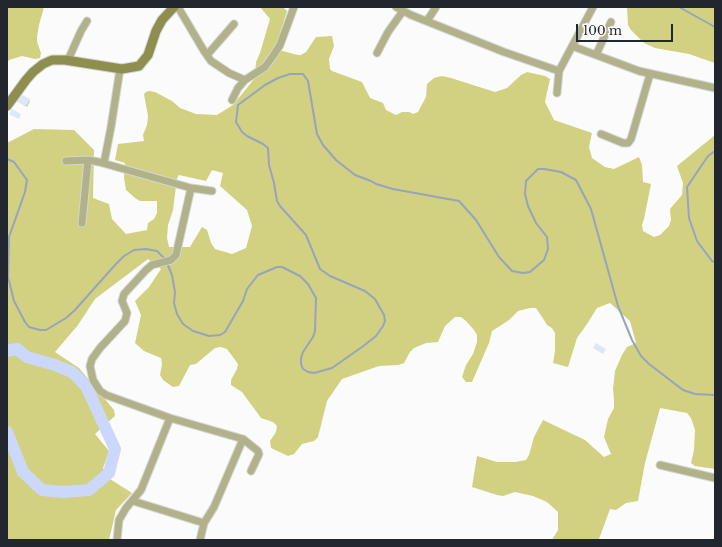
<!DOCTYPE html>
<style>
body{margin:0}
#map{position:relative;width:722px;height:547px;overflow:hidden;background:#fbfbfb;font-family:"Libre Baskerville",serif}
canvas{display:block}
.frame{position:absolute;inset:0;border:8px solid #22262f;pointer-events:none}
.scale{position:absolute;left:576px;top:24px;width:97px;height:18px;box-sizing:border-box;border:2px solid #22262f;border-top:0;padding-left:5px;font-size:12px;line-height:14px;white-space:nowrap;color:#22262f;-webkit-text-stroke:3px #fbfbfb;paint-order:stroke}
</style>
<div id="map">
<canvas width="722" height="547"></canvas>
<div class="frame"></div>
<div class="scale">100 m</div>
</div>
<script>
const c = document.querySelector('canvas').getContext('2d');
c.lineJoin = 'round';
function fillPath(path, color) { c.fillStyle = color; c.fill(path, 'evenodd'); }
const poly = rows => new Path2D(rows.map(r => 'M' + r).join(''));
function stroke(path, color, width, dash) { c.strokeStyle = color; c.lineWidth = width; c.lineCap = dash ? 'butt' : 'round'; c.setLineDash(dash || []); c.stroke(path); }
const green = poly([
 [7,7,44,7,39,25,37,37,37,42,41,53,40,58,35,59,22,56,9,60,7,63],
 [260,7,283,7,287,11,275,49,298,55,301,55,306,52,316,37,332,36,334,46,329,59,330,69,332,71,362,82,370,98,383,103,386,110,396,115,402,112,409,112,413,114,418,112,426,97,427,84,434,78,442,76,451,78,495,92,507,88,521,75,527,72,545,76,550,79,545,102,554,120,592,133,589,147,592,158,605,167,614,169,639,157,642,165,643,182,651,184,644,219,642,225,643,231,654,237,660,235,669,226,671,220,670,209,682,195,683,183,677,166,715,135,715,469,695,466,691,463,694,450,695,430,691,418,687,413,660,408,645,463,638,501,626,503,616,510,610,509,599,539,601,540,552,540,558,530,558,512,547,502,533,496,515,492,503,496,497,495,472,487,477,456,497,462,515,462,526,460,529,455,534,437,543,420,585,440,604,457,611,454,604,437,608,419,614,408,614,400,613,389,615,371,622,355,627,347,636,343,630,321,610,303,597,308,587,324,577,338,568,367,553,363,555,351,555,333,552,328,547,325,544,320,536,308,530,308,518,311,509,320,492,331,489,343,472,382,466,382,462,377,466,365,473,354,477,342,477,335,474,330,466,321,461,317,455,317,445,326,438,342,426,343,414,348,410,352,404,363,398,365,379,366,342,379,327,401,318,437,314,441,302,444,294,454,288,456,271,448,270,441,276,432,277,426,273,422,261,418,242,392,231,385,231,380,237,369,238,364,227,349,221,347,215,348,196,364,190,365,179,386,173,387,163,380,160,375,162,364,161,358,144,351,135,343,141,315,135,301,149,287,161,269,148,259,95,299,78,325,55,352,79,368,114,410,115,416,95,434,109,451,103,468,110,479,132,493,116,510,109,540,7,540,7,143,34,129,74,130,94,150,93,198,109,204,112,219,126,234,147,230,148,223,154,219,157,213,157,201,140,201,135,198,126,190,124,178,125,163,115,160,118,144,144,141,143,135,147,125,148,116,144,94,146,92,149,91,155,92,172,101,180,108,196,114,217,115,233,105,255,78,256,62,260,53,270,19],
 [212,170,223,173,220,186,247,210,252,226,246,248,232,254,215,249,211,243,207,230,202,227,190,247,169,247,167,238,168,225,173,210,177,178,179,175,206,181],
 [627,7,715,7,715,63,689,54,655,48,644,43,631,30,628,25]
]);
const shadow = poly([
 [29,100,30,101,27,107,17,101]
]);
const stream = poly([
 [679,7,715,27],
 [715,151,708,156,687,187,689,218,697,241,712,261,715,262],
 [7,159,14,162,27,180,25,192,9,237,8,277,14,301,25,322,29,327,40,330,46,330,66,318,75,310,115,265,124,256,134,250,146,249,157,251,165,259],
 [167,263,172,275,175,292,174,303,177,314,183,324,193,331,209,336,220,335,225,332,243,301,247,289,258,275,277,267,282,267,300,276,308,284,316,298,315,331,313,337,303,352,301,358,301,364,303,369,308,372,314,373,332,368,362,347,376,336,383,326,385,321,384,315,375,299,365,291,330,276,320,269,306,235,280,206,277,201,274,183,269,165,268,148,263,144,247,136,242,132,236,122,238,105,265,85,278,78,290,74,303,74,308,81,317,134,323,145,336,160,355,175,371,181,376,184,393,189,459,201,476,220,499,257,512,271,523,273,530,272,544,260,548,249,547,237,536,223,528,206,525,194,526,181,538,169,544,169,561,172,576,180,591,209,618,306,632,340,641,356,649,364,683,390,695,394,715,395]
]);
const river = poly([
 [7,351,17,349,27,357,55,365,72,372,86,386,115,449,109,473,89,490,63,492,42,490,23,472,7,432]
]);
const building = poly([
 [20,94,30,99,26,106,16,101],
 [12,109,21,114,19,119,9,114],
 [596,343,606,349,603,354,593,348]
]);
const street = poly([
 [178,7,204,51,211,61,229,73,245,80],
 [396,7,411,15,504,52,559,71],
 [427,21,436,7],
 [572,46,639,71,715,88],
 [377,53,388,32,403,11],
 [207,55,234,24],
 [596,55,611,22],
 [68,60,81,31,87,21],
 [557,93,559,71,593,7],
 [232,100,238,88,245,80,265,67,273,56,280,45,294,7],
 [601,134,623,143,628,143,631,139,650,74],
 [66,161,88,160,99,162,191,188,212,191],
 [104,163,111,127,120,69],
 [82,223,88,160],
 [170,418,243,439,258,451,259,454,251,471],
 [660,465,715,478],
 [133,501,204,523],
 [117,540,119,520,126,508,141,490,170,418,106,395,100,391,93,380,90,366,92,359,100,348,125,321,127,313,122,301,124,294,146,270,152,265,171,260,176,255,191,188],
 [200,540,204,523,214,507,243,439]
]);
const secondary = poly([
 [7,106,26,80,33,72,43,64,52,60,65,60,122,69,139,66,148,55,156,31,162,20,174,7]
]);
fillPath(green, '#d1d181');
fillPath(shadow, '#0003');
stroke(stream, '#98a3be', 2);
stroke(river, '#cbd8fb', 12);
fillPath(building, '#dfe6fa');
stroke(street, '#d4d5d6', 9);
stroke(secondary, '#d4d5d6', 11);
stroke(street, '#b1b289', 7);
stroke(secondary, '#8e8e4f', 9);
</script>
